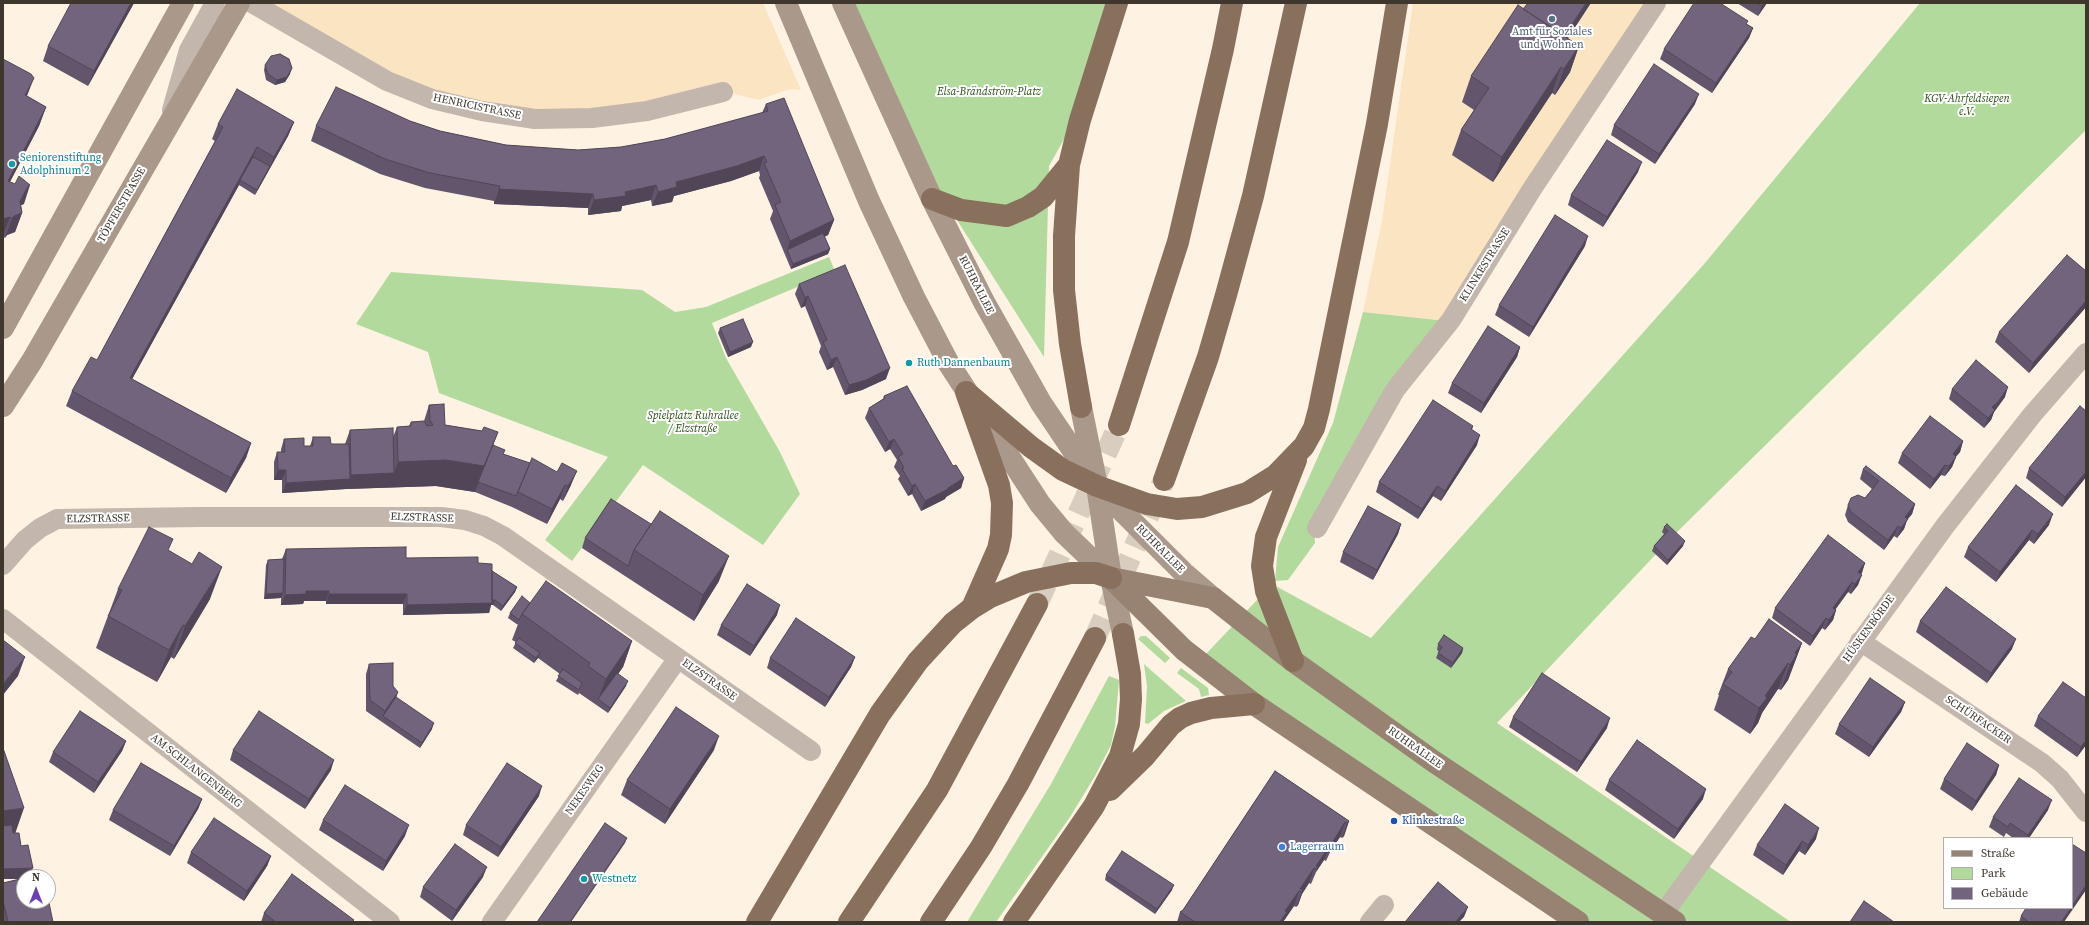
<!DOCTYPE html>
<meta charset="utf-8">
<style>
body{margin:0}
#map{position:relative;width:2089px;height:925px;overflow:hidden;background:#fef2e2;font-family:"Source Serif 4",serif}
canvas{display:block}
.frame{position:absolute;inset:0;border:4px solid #3f372d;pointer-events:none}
.legend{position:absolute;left:1943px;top:837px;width:130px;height:72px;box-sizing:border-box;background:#fff;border:1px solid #b2afab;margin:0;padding:5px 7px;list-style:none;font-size:12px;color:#3f372d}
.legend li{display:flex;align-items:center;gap:8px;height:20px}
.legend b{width:20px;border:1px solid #b2afab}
.north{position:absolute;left:16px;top:869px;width:40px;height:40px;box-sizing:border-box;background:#fff;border:1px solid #b2afab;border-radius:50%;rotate:0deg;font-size:11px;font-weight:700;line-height:16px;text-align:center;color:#3f372d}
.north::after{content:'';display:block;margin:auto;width:14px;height:18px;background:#6840b8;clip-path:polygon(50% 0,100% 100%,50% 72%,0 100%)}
</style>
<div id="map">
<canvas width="2089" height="925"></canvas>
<div class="frame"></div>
<ul class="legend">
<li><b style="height:5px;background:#988372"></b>Straße</li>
<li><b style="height:11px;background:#b1da9c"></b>Park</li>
<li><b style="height:11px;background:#73647d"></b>Gebäude</li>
</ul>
<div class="north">N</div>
</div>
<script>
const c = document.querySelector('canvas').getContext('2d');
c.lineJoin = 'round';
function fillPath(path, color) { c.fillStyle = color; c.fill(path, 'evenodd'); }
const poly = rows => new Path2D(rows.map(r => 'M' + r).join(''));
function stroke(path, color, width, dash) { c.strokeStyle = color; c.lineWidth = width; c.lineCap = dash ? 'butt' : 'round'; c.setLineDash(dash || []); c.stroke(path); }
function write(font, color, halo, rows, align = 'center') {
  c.font = font + ' "Source Serif 4",serif'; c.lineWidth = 4; c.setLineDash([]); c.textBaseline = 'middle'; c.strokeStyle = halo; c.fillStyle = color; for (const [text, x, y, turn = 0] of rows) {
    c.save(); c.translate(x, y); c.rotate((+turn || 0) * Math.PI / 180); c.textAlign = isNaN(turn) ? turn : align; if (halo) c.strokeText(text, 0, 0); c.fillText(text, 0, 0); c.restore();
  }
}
const built = poly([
 [254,3,763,3,801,90,790,89,758,100,720,90,591,116,433,97],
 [1413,3,1652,3,1446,321,1363,312,1382,221]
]);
const green = poly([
 [851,3,1114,3,1077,116,1049,166,1044,357,929,176],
 [1920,3,2086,3,2086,130,1674,535,1497,723,1791,922,1581,922,1255,703,1206,654,1272,584,1371,638,1705,263],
 [829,257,835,271,712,323,726,358,780,452,800,494,763,545,643,465,572,561,545,540,608,457,439,393,428,352,356,324,391,272,642,290,675,312,706,307],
 [1363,312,1446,321,1314,526,1315,543,1288,580,1275,581,1278,547,1333,423],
 [1141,636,1146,636,1170,658,1165,663,1138,639],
 [1144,664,1186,701,1164,711,1148,724,1145,723,1147,686],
 [1181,668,1208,688,1209,695,1201,697,1199,689,1177,673],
 [1109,676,1119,680,1115,727,1111,745,1095,776,1070,817,996,922,967,922,1051,784]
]);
const motorwayTunnel = poly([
 [1037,604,1119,425],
 [1095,638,1164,480]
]);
const minor = poly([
 [252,3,387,81,432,99,482,111,535,119,592,118,647,111,723,92],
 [172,110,189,50,215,3],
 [1317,528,1395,390,1451,320,1532,189,1656,3],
 [3,565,25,540,40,528,57,519,199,517,441,517,465,520,484,526,503,536,811,751],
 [3,619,390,922],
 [1860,641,2042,763,2060,779,2086,812],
 [1663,914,1945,526,2032,415,2086,353],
 [492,922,678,658],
 [1370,922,1384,905]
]);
const secondary = poly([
 [786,3,869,201,914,297,949,364,1040,504,1064,533,1111,578],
 [843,3,932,199,984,302,1041,403,1097,486,1184,573,1213,598],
 [3,328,183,3],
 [3,406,32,361,239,3],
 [1081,407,1097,486,1111,578,1123,634]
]);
const primary = poly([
 [1111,578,1213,598,1293,661,1433,761,1675,922],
 [1111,578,1184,650,1254,704,1578,922]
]);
const motorway = poly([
 [932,199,961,210,1007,216,1028,207,1043,197,1069,165],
 [966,392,1031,447,1063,470,1097,486,1147,504,1177,509,1202,507,1247,493,1276,475,1304,446,1314,428,1319,409,1377,124,1397,3],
 [966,392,999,485,1002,503,1001,535,998,549,972,608],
 [1081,407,1070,344,1064,290,1064,236,1069,165,1080,120,1117,3],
 [1119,425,1178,242,1223,49,1232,3],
 [1164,480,1208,357,1226,295,1253,196,1296,3],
 [1293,661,1266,591,1262,566,1266,537,1296,460],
 [1110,790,1145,756,1171,725,1180,718,1191,713,1211,708,1254,704],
 [757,922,880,714,918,661,953,623,972,608,990,597,1026,582,1071,573,1096,573,1111,578],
 [849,922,937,790,1037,604],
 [931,922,981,847,1018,784,1095,638],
 [1014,922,1094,806,1120,756,1129,724,1131,699,1130,674,1123,634]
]);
const wall = poly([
 [134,3,88,86,43,61,48,46],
 [1737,3,1767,3,1758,16],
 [1523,9,1579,46,1570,72,1555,95,1552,93,1493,182,1452,155,1461,130,1474,110,1462,102,1471,76],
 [1747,24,1753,28,1749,38,1712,93,1660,59,1664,49],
 [3,59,27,96,46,107,39,126,10,182,24,204,21,205,21,206,22,213,15,232,7,235,5,238,3,236],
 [265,65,290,74,285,82,275,85,266,80,264,70],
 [766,104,834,220,828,235,824,237,830,249,828,254,791,269,770,219,773,211,759,178,760,175,759,171,731,181,674,196,672,202,652,206,651,200,622,206,621,211,588,215,588,208,494,204,494,201,425,188,380,174,311,141,316,126,410,121,440,131,506,145,578,150,621,147,665,139,762,113],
 [1695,104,1655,164,1611,135,1614,125],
 [294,122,288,136,255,195,239,185,132,379,251,443,246,458,226,493,66,406,72,391,97,360,215,141,212,139,218,124],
 [1638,172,1603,227,1568,205,1571,195],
 [1585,246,1529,337,1495,315,1499,305],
 [2086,271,2086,307,2029,373,1995,342,1999,332],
 [799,284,886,379,862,390,845,395,833,367,827,370,819,352,821,346,805,306,801,308,795,294],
 [720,328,751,347,728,357,718,333],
 [1520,347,1517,357,1481,413,1448,393,1452,383],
 [1952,389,2005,397,1994,412,1991,420,1984,428,1949,399],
 [884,396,964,478,961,488,946,497,945,499,921,511,912,494,908,496,898,479,900,476,894,467,897,460,890,449,885,452,865,418,869,408,883,399],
 [429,405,445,425,482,431,498,432,493,445,503,454,571,485,563,501,560,499,547,524,512,507,475,492,436,486,346,489,282,493,282,480,274,480,274,462,277,452,281,452,281,449,284,439,304,446,310,446,313,437,331,444,345,444,350,430,393,437,397,427,409,426,411,422,424,421],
 [2086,411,2086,477,2062,507,2026,478,2029,468],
 [1473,426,1472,430,1477,445,1441,501,1433,496,1418,519,1376,492,1379,482],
 [1963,441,1960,452,1955,457,1956,457,1952,467,1945,476,1941,475,1930,489,1898,463,1902,453],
 [1863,469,1915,504,1912,514,1907,520,1904,529,1897,538,1894,536,1884,550,1848,522,1845,515,1848,505,1865,498,1872,489,1860,479],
 [611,499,719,581,694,621,582,548,585,538],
 [1401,524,1398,534,1373,580,1340,562,1343,552],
 [2049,525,2034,544,2029,540,1996,582,1964,557,1968,547],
 [1664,527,1683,546,1667,565,1652,551,1654,546,1664,534,1662,532],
 [286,549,478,563,492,571,517,587,515,592,501,611,493,605,491,605,489,613,403,615,403,604,326,604,326,601,304,601,303,604,281,605,281,597,281,598,264,599,266,565,268,560,282,559],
 [169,551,210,599,174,659,171,657,157,682,96,648,118,589],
 [1865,563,1861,574,1858,585,1851,594,1848,592,1835,610,1836,610,1833,620,1825,630,1822,628,1810,646,1772,618,1775,608],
 [530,603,632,641,623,667,618,674,626,686,608,713,579,693,578,695,556,681,560,674,538,658,534,663,513,648,516,642,512,640,518,624,518,625,508,618,510,613],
 [777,615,750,656,717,635,721,625],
 [1920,621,2012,649,1987,683,1916,632],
 [1755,639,1802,643,1788,680,1781,690,1778,689,1762,713,1758,723,1750,734,1714,710,1719,695,1718,695,1728,669],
 [1438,644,1463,648,1462,653,1451,668,1436,658,1439,651,1437,650],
 [855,657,851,667,825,707,767,668,770,658],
 [369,664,393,686,396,697,432,729,420,748,366,711,366,674],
 [1905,702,1901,712,1869,757,1835,734,1839,724],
 [2038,716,2086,745,2077,757,2034,726],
 [1513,717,1607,728,1577,772,1509,727],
 [126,741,122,751,94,793,49,762,53,752],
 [3,748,15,833,21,846,30,877,53,922,3,922,3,883,21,879,3,879],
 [233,750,331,770,305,809,230,760],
 [714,750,665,824,621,795,627,780],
 [1999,765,1996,775,1972,811,1940,789,1944,779],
 [1275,771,1349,821,1344,836,1342,838,1340,837,1331,850,1326,861,1324,860,1316,872,1311,884,1309,883,1302,894,1298,905,1296,907,1294,906,1283,922,1177,922,1180,912,1183,910],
 [1609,780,1703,799,1674,839,1605,790],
 [539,796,498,857,463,835,466,825],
 [202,799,198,809,170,856,109,820,113,810],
 [2048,810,2029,838,2013,838,2006,833,2004,837,1989,827,1993,817],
 [323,820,405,836,383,871,319,830],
 [1816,839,1805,855,1799,851,1783,875,1753,855,1757,845],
 [191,852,271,856,267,866,244,901,187,863],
 [1106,875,1172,890,1155,914,1105,880],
 [483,877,452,921,420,897,423,887],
 [264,913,354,920,353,922,261,922],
 [2021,916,2064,922,2019,922]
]);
const shadedWall = poly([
 [131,3,134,3,88,86,94,71],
 [1586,3,1591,3,1553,61,1560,42],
 [1764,3,1767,3,1758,16,1762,6],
 [1753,28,1749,38,1712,93,1716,83],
 [1579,46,1570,72,1555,95,1564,69],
 [1561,67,1552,93,1493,182,1502,157],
 [292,68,290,74,285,82,275,85,277,80],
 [34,78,27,96,25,95],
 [1699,94,1695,104,1655,164,1659,154],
 [46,107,39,126,3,195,8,181],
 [294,122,288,136,255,195,257,190,270,166,274,157],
 [257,147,251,162,240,180,239,185,125,392,130,378],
 [764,156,759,171,731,181,674,196,672,202,652,206,658,192,676,182],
 [1642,162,1638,172,1603,227,1607,217],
 [30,185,24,204,21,205,16,215,22,213,15,232,7,235,5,238,12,219,20,201,28,186],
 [656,185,651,200,622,206,621,211,588,215,594,200,625,192],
 [499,189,593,194,588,208,494,204],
 [10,217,3,235,3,219],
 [834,220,828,235,788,254,787,250,790,241],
 [1588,236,1585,246,1529,337,1533,327],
 [830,249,828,254,791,269,793,264],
 [808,296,805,306,801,308,805,298],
 [2086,301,2086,307,2029,373,2033,363],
 [753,342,751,347,728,357,730,352],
 [1520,347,1517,357,1481,413,1484,403],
 [837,357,833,367,827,370,831,360],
 [890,368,886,379,862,390,845,395,849,385],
 [2008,387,2005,397,1994,412,1991,420,1984,428,1992,407],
 [498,432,475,492,436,486,346,489,282,493,286,483,350,479,351,475,394,473,398,462],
 [1480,435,1477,445,1441,501,1445,491],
 [894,439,890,449,885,452,889,442],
 [1963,441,1960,452,1950,464,1953,454],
 [251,443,246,458,226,493,231,478],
 [1956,457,1952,467,1945,476,1949,466],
 [1945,465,1941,475,1930,489,1934,479],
 [278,470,286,470,282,480,274,480],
 [577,471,571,485,563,501,568,486],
 [2086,472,2086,477,2062,507,2065,497],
 [964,478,961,488,946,497,945,499,921,511,925,501],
 [915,484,912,494,908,496,912,486],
 [565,485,560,499,547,524,552,509],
 [1437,486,1433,496,1418,519,1422,509],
 [1915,504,1912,514,1907,520,1904,529,1897,538,1905,517],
 [2053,514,2049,525,2034,544,2038,534],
 [1401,524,1398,534,1373,580,1377,570],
 [1898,526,1894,536,1884,550,1888,540],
 [2032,530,2029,540,1996,582,2000,572],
 [1685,541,1683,546,1667,565,1668,560],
 [729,556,719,581,694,621,703,595],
 [1865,563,1862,573,1855,583,1858,572],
 [222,567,210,599,174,659,185,626],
 [1862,575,1858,585,1851,594,1855,584],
 [1852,582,1848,592,1829,618,1833,608],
 [517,587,515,592,501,611,503,606],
 [306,591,329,591,326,601,304,601,303,604,281,605,285,595],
 [283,593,281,598,264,599,266,594],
 [329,594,407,594,403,604,326,604],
 [495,600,493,605,491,605,489,613,403,615,407,605],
 [780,605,777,615,750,656,754,646],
 [1836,610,1833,620,1825,630,1829,620],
 [1826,618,1822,628,1810,646,1813,636],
 [183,625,171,657,157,682,169,650],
 [2016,639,2012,649,1987,683,1991,673],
 [632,641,623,667,599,700,598,699,606,679],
 [1802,643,1788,680,1781,690,1790,665,1795,653],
 [1463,648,1462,653,1451,668,1453,663],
 [540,653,538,658,534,663,536,658],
 [25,657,18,676,3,695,3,684],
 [855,657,851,667,825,707,829,697],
 [1788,663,1778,689,1762,713,1758,723,1750,734,1759,708,1765,696],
 [628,681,626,686,608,713,610,708],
 [398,692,395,702,383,716,385,711],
 [1905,702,1901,712,1869,757,1873,747],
 [1610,718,1607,728,1577,772,1581,762],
 [434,723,432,729,420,748,422,743],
 [719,736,714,750,665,824,670,809],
 [2086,740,2086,745,2077,757,2081,747],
 [126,741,122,751,94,793,98,782],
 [334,760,331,770,305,809,309,799],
 [1999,765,1996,775,1972,811,1976,801],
 [542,786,539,796,498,857,501,847],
 [1706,789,1703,799,1674,839,1678,829],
 [202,799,198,809,170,856,174,846],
 [2052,800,2048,810,2029,838,2027,838,2028,835],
 [24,808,15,834,3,835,3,811],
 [1349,821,1344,836,1342,838,1347,823],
 [1345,822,1340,837,1331,850,1326,861,1332,847,1332,843],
 [409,825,405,836,383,871,386,861],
 [1819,828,1816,839,1805,855,1808,845],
 [627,838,625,843,571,922,570,922],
 [1802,841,1799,851,1783,875,1786,865],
 [1330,845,1324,860,1316,872,1311,884,1317,869,1316,866],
 [271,856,267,866,244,901,247,891],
 [487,867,483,877,452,921,456,910],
 [33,868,30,877,24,877,24,879,3,879,3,869],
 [1314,868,1309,883,1302,894,1298,905,1296,907,1302,892,1300,889],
 [1174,885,1172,890,1155,914,1157,909],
 [2086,885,2086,890,2064,922,2061,922,2071,908,2072,908,2072,906],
 [1299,891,1294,906,1283,922,1280,922,1285,911],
 [1468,907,1464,917,1459,922,1455,922]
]);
const building = poly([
 [71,3,131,3,94,71,48,46,71,3],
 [1528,3,1586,3,1564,36,1523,9,1528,3],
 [1694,3,1720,3,1748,21,1746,24,1753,28,1716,83,1664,49,1694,3],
 [1756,3,1764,3,1762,6,1756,3],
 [1518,5,1579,46,1564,69,1561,67,1502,157,1461,130,1489,88,1471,76,1518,5],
 [280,54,289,59,292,68,287,77,277,80,268,74,265,65,271,56,280,54],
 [3,59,31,74,34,78,25,95,46,107,8,181,15,184,19,176,30,185,28,186,20,201,22,213,14,216,12,219,10,217,3,219,3,59],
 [1654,64,1699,94,1659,154,1614,125,1654,64],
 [336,87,410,121,440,131,506,145,578,150,621,147,665,139,768,111,766,104,784,98,834,220,790,241,775,205,781,202,764,163,767,162,764,156,737,166,676,182,677,187,658,192,656,185,625,192,626,196,594,200,593,194,499,189,500,186,430,173,385,159,316,126,336,87],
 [237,89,294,122,274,157,257,147,130,378,251,443,231,478,72,391,91,357,97,360,223,127,218,124,237,89],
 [1607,140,1642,162,1607,217,1571,195,1607,140],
 [253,157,270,166,257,190,240,180,253,157],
 [1555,215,1588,236,1533,327,1499,305,1555,215],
 [823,233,830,249,793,264,787,250,823,233],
 [2067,255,2086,271,2086,301,2033,363,1999,332,2067,255],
 [845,265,890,368,866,380,849,385,837,357,831,360,823,342,827,340,808,296,805,298,799,284,845,265],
 [743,319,753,342,730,352,720,328,743,319],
 [1488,326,1520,347,1484,403,1452,383,1488,326],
 [1976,360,2008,387,1998,402,1992,407,1995,410,1988,418,1952,389,1976,360],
 [907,386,953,466,956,465,964,478,948,488,948,489,925,501,915,484,912,486,902,469,904,468,898,457,903,454,894,439,889,442,869,408,885,398,884,396,907,386],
 [1433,400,1473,426,1471,429,1480,435,1445,491,1437,486,1422,509,1379,482,1433,400],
 [444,404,445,425,482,431,484,427,498,432,484,466,446,460,398,462,397,427,411,426,411,422,424,421,427,426,433,425,430,420,429,405,444,404],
 [2080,406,2086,411,2086,472,2065,497,2029,468,2080,406],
 [1930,416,1963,441,1953,454,1956,457,1949,466,1945,465,1934,479,1902,453,1930,416],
 [393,428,394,473,351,475,350,430,393,428],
 [313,437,330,437,331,444,349,444,350,479,286,483,286,470,278,470,277,452,285,452,284,439,304,438,304,446,313,446,313,437],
 [493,445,505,450,503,454,530,463,516,496,478,482,493,445],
 [532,458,557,472,562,463,577,471,568,486,565,485,552,509,518,492,532,458],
 [1866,466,1915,504,1905,517,1908,519,1901,528,1898,526,1888,540,1851,512,1848,505,1851,498,1858,495,1865,498,1879,481,1863,469,1866,466],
 [2016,485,2053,514,2038,534,2032,530,2000,572,1968,547,2016,485],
 [611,499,651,524,634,550,628,566,585,538,611,499],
 [1368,506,1401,524,1377,570,1343,552,1368,506],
 [660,511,729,556,703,595,634,550,660,511],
 [1667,524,1685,541,1668,560,1654,546,1668,531,1664,527,1667,524],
 [149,527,173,539,168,550,192,564,199,552,222,567,185,626,183,625,169,650,108,616,122,590,118,589,149,527],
 [1828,535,1865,563,1858,572,1862,575,1855,584,1852,582,1833,608,1836,610,1829,620,1826,618,1813,636,1775,608,1828,535],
 [406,547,406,558,478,557,478,563,492,564,492,603,407,605,407,594,329,594,329,591,306,591,306,594,285,595,286,549,406,547],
 [284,559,283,593,266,594,268,560,284,559],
 [492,571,517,587,503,606,495,600,492,600,492,571],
 [546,581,632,641,606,679,588,666,590,663,522,614,546,581],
 [747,584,780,605,754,646,721,625,747,584],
 [1946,587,2016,639,1991,673,1920,621,1946,587],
 [522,596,530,603,522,614,519,620,510,613,522,596],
 [796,618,855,657,829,697,770,658,796,618],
 [1769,619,1802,643,1795,653,1797,654,1790,665,1788,663,1765,696,1767,698,1759,708,1723,684,1732,672,1728,669,1751,637,1755,639,1769,619],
 [1444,635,1463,648,1453,663,1438,653,1442,647,1438,644,1444,635],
 [519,638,540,653,536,658,515,643,519,638],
 [3,640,25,657,3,684,3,640],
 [393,663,393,686,398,692,385,711,370,700,369,664,393,663],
 [563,669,582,683,579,690,558,676,563,669],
 [617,673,628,681,610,708,598,699,617,673],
 [1542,673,1610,718,1581,762,1513,717,1542,673],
 [1870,678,1905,702,1873,747,1839,724,1870,678],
 [2063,682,2086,698,2086,740,2081,747,2038,716,2063,682],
 [396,697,434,723,422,743,383,716,396,697],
 [676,707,719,736,670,809,627,780,676,707],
 [80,711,126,741,98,782,53,752,80,711],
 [259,711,334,760,309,799,233,750,259,711],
 [1637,740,1706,789,1678,829,1609,780,1637,740],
 [1967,743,1999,765,1976,801,1944,779,1967,743],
 [3,748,24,808,3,811,3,748],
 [141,763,202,799,174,846,113,810,141,763],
 [507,763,542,786,501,847,466,825,507,763],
 [1275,771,1349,821,1347,823,1345,822,1332,843,1333,844,1332,847,1330,845,1316,866,1318,868,1317,869,1314,868,1300,889,1303,890,1302,892,1299,891,1285,911,1287,912,1280,922,1195,922,1180,912,1183,910,1275,771],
 [2019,778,2052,800,2028,835,2010,823,2008,827,1993,817,2019,778],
 [345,785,409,825,386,861,323,820,345,785],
 [1785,804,1819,828,1808,845,1802,841,1786,865,1757,845,1785,804],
 [214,818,271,856,247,891,191,852,214,818],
 [605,823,627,838,570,922,537,922,605,823],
 [12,825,13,833,19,833,21,846,28,845,33,868,3,869,3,826,12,825],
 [455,844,487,867,456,910,423,887,455,844],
 [2072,844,2086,853,2086,885,2072,906,2072,844],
 [1122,851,1174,885,1157,909,1106,875,1122,851],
 [43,874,43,877,29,877,43,874],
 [292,874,354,920,352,922,276,922,264,913,292,874],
 [24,878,24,901,48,901,48,898,53,922,8,922,3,901,3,883,24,878],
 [1438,882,1468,907,1455,922,1405,922,1438,882],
 [1864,901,1894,922,1850,922,1864,901],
 [2026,908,2071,908,2061,922,2029,922,2021,916,2026,908]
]);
const markers = [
 [1552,19,4,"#5c6f8a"],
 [12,164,4,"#0f9aa8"],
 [909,363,4,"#0f9aa8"],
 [1394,821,4,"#1a4fb4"],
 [1282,847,4,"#3f7fe0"],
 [584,879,4,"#0f9aa8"]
];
const serviceNames = [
 ["Amt für Soziales",1552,32],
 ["und Wohnen",1552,45]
];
const parkNames = [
 ["Elsa-Brändström-Platz",989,92],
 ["KGV-Ahrfeldsiepen",1967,99],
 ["e.V.",1967,112],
 ["Spielplatz Ruhrallee",693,416],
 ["/ Elzstraße",693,429]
];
const streetNames = [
 ["HENRICISTRASSE",477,107,12],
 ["TÖPFERSTRASSE",122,205,-60],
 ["KLINKESTRASSE",1485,265,-58],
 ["RUHRALLEE",976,285,63],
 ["ELZSTRASSE",422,518,2],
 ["ELZSTRASSE",98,519,-1],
 ["RUHRALLEE",1160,549,45],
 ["HÜSKENBÖRDE",1869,629,-54],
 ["ELZSTRASSE",709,680,35],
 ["SCHÜRFACKER",1978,720,34],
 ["RUHRALLEE",1415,748,35],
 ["AM SCHLANGENBERG",196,771,38],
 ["NEKESWEG",585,790,-55]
];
const cultureNames = [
 ["Seniorenstiftung",20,158],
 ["Adolphinum 2",20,171],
 ["Ruth Dannenbaum",917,363],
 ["Westnetz",592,879]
];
const transitNames = [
 ["Klinkestraße",1402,821]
];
const shopNames = [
 ["Lagerraum",1290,847]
];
fillPath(built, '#fbe4c1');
fillPath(green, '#b1da9c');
stroke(motorwayTunnel, '#d8cdbe', 22, [22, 11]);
stroke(minor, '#c2b6ad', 20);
stroke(secondary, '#aa988a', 22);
stroke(primary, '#988372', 22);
stroke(motorway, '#88705c', 22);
fillPath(wall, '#63566c');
fillPath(shadedWall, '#504658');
fillPath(building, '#73647d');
stroke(building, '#504658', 1);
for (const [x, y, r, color] of markers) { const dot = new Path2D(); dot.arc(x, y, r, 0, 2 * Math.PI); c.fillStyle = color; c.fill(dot); stroke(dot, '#fff', 1.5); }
write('11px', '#4e5e75', '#fff', serviceNames);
write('italic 11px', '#2a4d14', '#fff', parkNames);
write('11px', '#3f372d', '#fff', streetNames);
write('11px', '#0d838f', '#fff', cultureNames, 'left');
write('11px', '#164399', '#fff', transitNames, 'left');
write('11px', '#366cbe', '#fff', shopNames, 'left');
</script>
